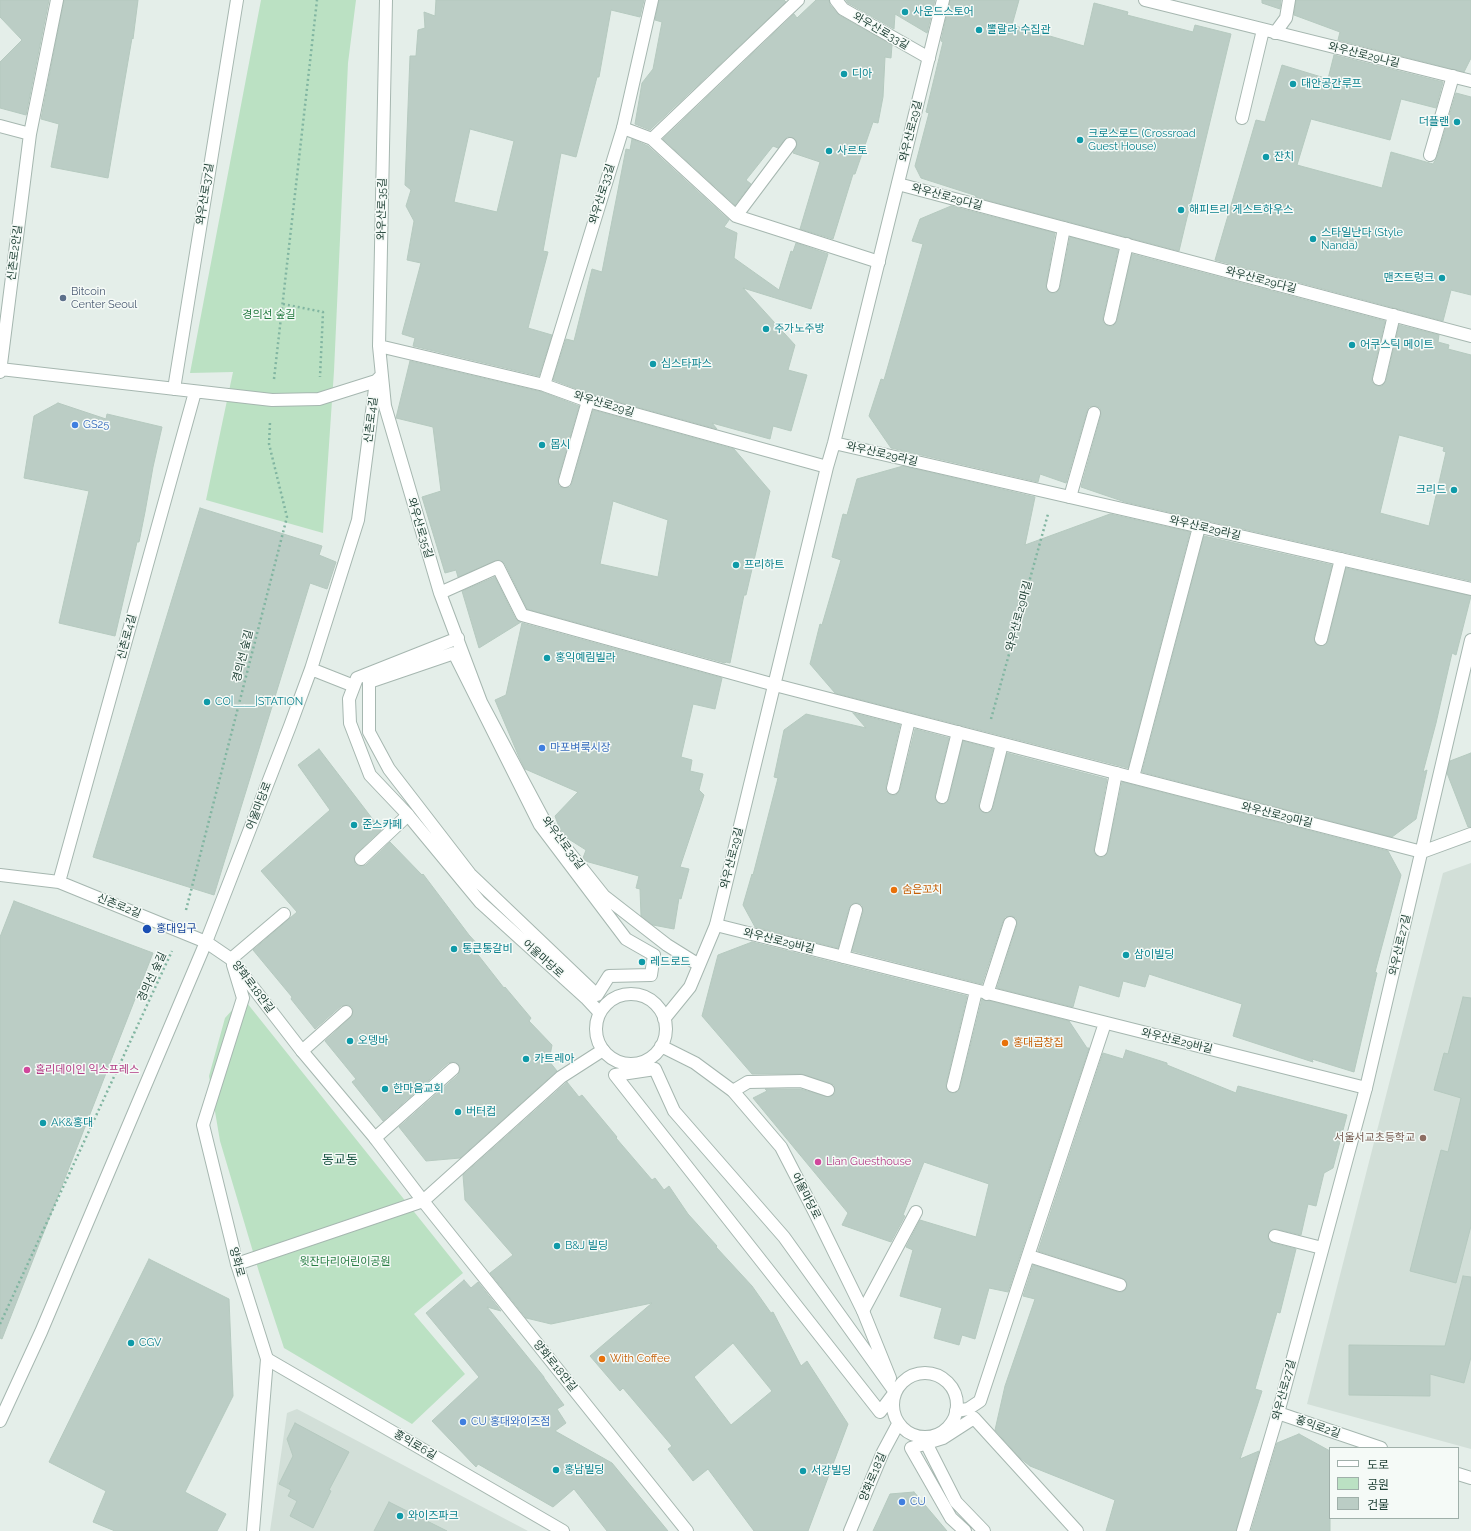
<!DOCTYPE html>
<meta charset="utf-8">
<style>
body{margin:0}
#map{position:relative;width:1471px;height:1531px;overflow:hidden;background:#e4eee9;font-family:Raleway,"Noto Sans KR",sans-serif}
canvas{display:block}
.legend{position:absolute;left:1329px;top:1447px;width:130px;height:72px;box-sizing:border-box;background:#f5faf7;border:1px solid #a0b0aa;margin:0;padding:5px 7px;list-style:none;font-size:12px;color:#214237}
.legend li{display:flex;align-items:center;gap:8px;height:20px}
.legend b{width:20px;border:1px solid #a0b0aa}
</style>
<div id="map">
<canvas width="1471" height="1531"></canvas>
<ul class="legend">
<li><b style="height:5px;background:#fff"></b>도로</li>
<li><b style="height:11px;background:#bbe1c3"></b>공원</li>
<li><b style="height:11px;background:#bbcdc5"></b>건물</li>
</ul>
</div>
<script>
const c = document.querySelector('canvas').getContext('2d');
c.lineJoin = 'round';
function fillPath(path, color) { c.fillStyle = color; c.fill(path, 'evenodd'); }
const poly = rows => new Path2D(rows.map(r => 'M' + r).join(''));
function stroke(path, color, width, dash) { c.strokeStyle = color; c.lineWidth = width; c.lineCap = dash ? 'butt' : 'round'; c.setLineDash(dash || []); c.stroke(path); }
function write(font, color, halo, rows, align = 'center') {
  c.font = font + ' Raleway,"Noto Sans KR",sans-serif'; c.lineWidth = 3; c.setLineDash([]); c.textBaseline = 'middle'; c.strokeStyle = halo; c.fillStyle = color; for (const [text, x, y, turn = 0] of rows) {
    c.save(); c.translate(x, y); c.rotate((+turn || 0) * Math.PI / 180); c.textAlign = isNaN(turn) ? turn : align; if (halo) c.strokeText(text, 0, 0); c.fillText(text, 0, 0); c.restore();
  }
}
const built = poly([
 [1471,863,1471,1449,1307,1404,1443,873],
 [297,1409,528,1531,270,1531,287,1413]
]);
const green = poly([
 [261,0,356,0,348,63,334,371,323,533,206,500,233,372,190,373],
 [243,998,463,1273,414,1314,465,1374,412,1424,284,1348,259,1272,220,1141,209,1076,225,1018]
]);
const building = poly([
 [0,0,49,0,26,115,0,108,0,62,22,40,0,17,0,0],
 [64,0,138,0,133,39,132,38,108,178,51,167,59,124,41,119,64,0],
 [436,0,644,0,640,17,611,10,599,77,597,77,576,157,561,153,543,251,548,252,528,328,552,335,539,376,413,346,415,338,402,334,421,263,407,260,414,221,406,206,411,190,405,185,410,56,416,56,418,30,425,28,424,12,435,16,436,0],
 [470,129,514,141,497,212,454,202,470,129],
 [659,0,784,0,786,2,650,130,635,124,642,83,653,69,662,22,655,20,659,0],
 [816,0,829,0,830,5,839,15,892,45,891,58,885,57,883,97,878,123,873,122,855,174,853,174,833,239,800,229,820,162,793,153,797,145,794,138,787,137,778,148,773,146,746,180,751,184,735,205,663,139,794,14,797,18,816,0],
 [846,0,935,0,927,33,895,14,894,29,848,3,846,0],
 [950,0,1019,0,1012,25,1084,46,1094,3,1128,12,1127,15,1193,32,1195,25,1231,34,1179,251,975,197,977,196,921,178,915,166,929,113,926,112,943,42,941,41,950,0],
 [1262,0,1281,0,1280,9,1262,3,1262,0],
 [1296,0,1471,0,1471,58,1464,72,1338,40,1340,32,1294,15,1296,0],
 [1334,55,1443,82,1436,108,1401,99,1390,140,1311,119,1297,165,1382,188,1391,152,1433,164,1437,157,1456,93,1471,97,1471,295,1451,290,1443,321,1215,260,1256,120,1265,122,1282,65,1328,79,1334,55],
 [632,139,648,146,729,220,724,227,737,233,734,258,779,290,791,251,793,252,796,243,828,254,811,309,743,288,795,345,788,370,807,375,791,431,773,426,770,439,712,423,717,429,590,394,553,380,566,339,574,341,592,269,602,272,626,149,630,150,632,139],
 [951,206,1055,233,1046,285,1046,289,1051,293,1056,293,1060,288,1070,237,1118,250,1103,317,1103,322,1108,326,1113,326,1117,321,1132,254,1385,321,1372,377,1372,382,1377,386,1382,386,1386,381,1399,325,1439,335,1438,342,1449,345,1448,349,1471,355,1471,581,1125,502,1081,487,1101,415,1100,408,1096,406,1089,407,1087,411,1066,483,1040,474,1038,482,891,448,869,416,881,379,884,380,923,244,912,241,920,219,951,206],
 [1399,435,1444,447,1443,451,1446,452,1429,526,1380,513,1399,435],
 [410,361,542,392,579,406,558,479,559,486,563,488,570,487,572,483,593,410,734,449,770,491,746,595,744,595,730,663,726,662,725,663,527,609,505,564,499,560,458,577,456,570,445,573,422,497,441,491,433,427,396,418,410,361],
 [613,501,668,520,658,577,600,564,613,501],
 [58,403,106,419,107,414,162,427,153,467,145,512,139,542,137,542,115,636,59,623,89,491,24,478,34,416,58,403],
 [903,466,1035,497,1025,545,1110,514,1190,532,1128,768,835,693,810,664,820,624,822,625,841,560,832,557,843,514,847,515,857,479,903,466],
 [200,508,322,546,319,555,336,562,327,589,310,583,214,895,93,857,200,508],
 [1204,536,1332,565,1314,637,1316,644,1320,646,1326,644,1328,641,1346,568,1471,596,1456,655,1452,653,1436,723,1423,772,1427,770,1416,819,1392,837,1142,772,1204,536],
 [495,577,515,618,521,622,479,648,462,591,495,577],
 [522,623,722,678,715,709,693,704,681,757,692,760,690,771,703,774,699,790,704,795,680,867,689,869,681,899,679,898,674,929,653,925,641,916,640,889,636,888,639,876,585,861,583,858,586,850,567,838,559,827,555,816,578,792,525,769,519,757,495,700,506,695,522,623],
 [853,713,900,725,886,786,886,791,891,795,896,795,900,790,915,729,949,738,935,795,935,799,940,804,944,804,949,799,963,741,993,749,979,804,979,808,984,813,988,813,993,808,1007,753,1107,779,1094,849,1094,853,1099,857,1104,857,1108,851,1122,782,1388,851,1401,875,1375,972,1377,973,1354,1072,1312,1059,1313,1062,1233,1036,1242,1004,1149,974,1145,987,1123,981,1119,997,1079,985,1073,1007,997,988,1017,925,1016,918,1012,916,1005,917,1003,921,982,984,852,951,863,912,862,905,858,903,854,903,849,908,838,948,755,927,743,905,752,874,753,875,778,778,774,777,784,730,806,714,866,728,853,713],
 [319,749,381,830,356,854,354,857,355,864,359,866,366,865,390,842,422,875,423,874,469,935,480,947,475,951,504,988,505,987,531,1018,529,1021,552,1045,549,1061,557,1071,460,1158,426,1161,399,1127,458,1075,460,1068,458,1064,452,1062,448,1063,383,1121,352,1082,356,1079,325,1041,351,1017,353,1011,352,1007,348,1005,341,1006,315,1029,291,999,292,997,253,950,297,912,261,871,330,810,298,765,319,749],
 [1471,753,1471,827,1468,827,1447,773,1450,761,1471,753],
 [14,901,153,953,2,1339,0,1338,0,937,14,901],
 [752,942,967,996,946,1084,946,1088,951,1093,955,1093,960,1088,982,999,1069,1021,1087,1048,1089,1048,1008,1292,989,1288,975,1339,962,1335,959,1345,934,1338,942,1308,900,1296,913,1250,906,1247,920,1220,976,1237,989,1184,924,1162,903,1215,905,1216,891,1242,842,1225,848,1213,753,1098,767,1091,765,1089,800,1089,829,1097,835,1093,834,1085,830,1083,801,1074,752,1074,702,1016,718,955,752,942],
 [1463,997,1471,998,1471,1226,1456,1283,1410,1271,1441,1150,1448,1152,1461,1098,1434,1090,1444,1053,1448,1054,1463,997],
 [1126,1050,1167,1063,1167,1065,1236,1093,1238,1086,1347,1115,1333,1168,1324,1173,1316,1206,1308,1204,1301,1235,1276,1229,1273,1229,1268,1234,1268,1238,1273,1243,1296,1249,1280,1313,1277,1312,1255,1389,1262,1391,1240,1459,1259,1451,1236,1531,1106,1531,1115,1500,1030,1466,1020,1458,995,1430,1005,1386,1035,1299,1023,1296,1033,1265,1118,1292,1122,1292,1127,1288,1127,1283,1122,1278,1038,1251,1103,1053,1123,1059,1126,1050],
 [567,1082,579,1097,582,1095,617,1137,616,1138,652,1180,655,1178,664,1190,669,1186,688,1214,717,1246,716,1247,752,1286,771,1313,773,1312,801,1366,807,1361,848,1424,808,1531,754,1531,708,1469,693,1481,668,1449,672,1446,623,1388,620,1391,590,1356,652,1303,551,1324,526,1318,490,1273,513,1255,465,1200,463,1175,567,1082],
 [733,1343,772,1391,731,1425,694,1377,733,1343],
 [149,1259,229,1299,233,1396,185,1492,226,1514,217,1531,115,1531,93,1522,106,1491,49,1462,149,1259],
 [1463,1276,1471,1277,1471,1357,1464,1383,1430,1374,1430,1396,1349,1395,1349,1345,1445,1346,1463,1276],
 [464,1280,471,1288,478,1282,501,1311,487,1307,544,1377,544,1378,564,1405,557,1409,566,1423,555,1431,612,1463,668,1531,607,1531,574,1489,553,1507,478,1464,476,1467,432,1421,479,1377,426,1313,464,1280],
 [295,1423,349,1452,329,1490,331,1491,313,1528,290,1516,297,1501,288,1496,291,1490,279,1484,293,1456,287,1439,295,1423],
 [1299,1434,1330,1451,1330,1531,1251,1531,1277,1443,1299,1434],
 [914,1492,947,1531,873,1531,890,1494,914,1492],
 [389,1502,447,1531,374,1531,389,1502]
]);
const path = poly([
 [283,304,323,312,320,377],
 [274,379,317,0],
 [991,719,1048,514],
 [186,910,287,517,269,444,270,422],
 [0,1324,172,951]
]);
const lane = poly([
 [836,0,843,9,929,58],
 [1145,0,1471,81],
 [1275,33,1286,18,1289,0],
 [1242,118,1263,30],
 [623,128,652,139,736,216,879,262],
 [652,139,798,0],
 [1430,155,1453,76],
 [898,184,1471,336],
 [736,216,790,144],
 [1053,286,1064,228],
 [1110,319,1127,244],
 [1379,379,1394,315],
 [565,481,588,401],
 [1070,497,1094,413],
 [1321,639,1341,559],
 [1133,777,1199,527],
 [893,788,909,720],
 [942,797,958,732],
 [986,806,1002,744],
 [1101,850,1116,773],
 [361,859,408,815],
 [716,925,1366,1088],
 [843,957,856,910],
 [231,959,284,914],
 [987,994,1010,923],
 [302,1051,346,1012],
 [953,1086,976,991],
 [733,1091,748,1082,801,1081,828,1090],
 [375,1138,453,1069],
 [1275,1236,1322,1248],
 [1029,1256,1120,1285],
 [237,1264,423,1201,561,1077,603,1050],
 [863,1311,916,1212],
 [267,1359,563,1531],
 [956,1411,968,1409,980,1401,1105,1023],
 [1278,1413,1381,1448],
 [0,1421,41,1332,206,942],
 [1458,1474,1471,1478]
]);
const street = poly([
 [386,0,379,346,385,406,440,593,481,702,545,822,604,896,667,945,699,965],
 [0,126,30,134],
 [379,346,544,385,588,401,827,467],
 [0,369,272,400,319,399,376,381,380,377],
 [0,372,30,134,57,0],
 [544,385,623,128,652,0],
 [174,389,237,0],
 [834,443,1471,589],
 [440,593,498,567,522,615,775,685,1422,852,1471,834],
 [458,638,357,678,349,699,350,723,370,775,408,815,480,902,586,998,599,1012],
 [454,653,540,825,626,939,654,955,651,975,609,976,597,995,470,874,389,769,369,732,369,682,454,653],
 [311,669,354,686],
 [0,875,59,882,206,942,231,959,302,1051,375,1138,423,1201,687,1531],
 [59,882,195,392],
 [206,942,290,726,311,669,358,520,376,381],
 [233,965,243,998,203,1125,237,1264,267,1359,253,1531],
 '596 1029a35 35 0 1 1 70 0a35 35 0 1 1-70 0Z',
 [664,1019,690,987,716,925,827,467,834,443,943,0],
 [661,1046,695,1063,733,1091,781,1147,815,1213,863,1311,890,1378],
 [655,1069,674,1111,784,1237,895,1392,880,1412,615,1075,655,1069],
 '893 1405a32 32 0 1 1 64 0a32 32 0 1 1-64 0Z',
 [923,1437,956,1502,984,1531],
 [850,1531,883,1452,898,1424],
 [965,1531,951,1518,911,1448,943,1438,974,1418,1077,1531],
 [1243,1531,1278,1413,1366,1088,1471,640]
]);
const markers = [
 [905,12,4,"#0f9aa8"],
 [979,30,4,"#0f9aa8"],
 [844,74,4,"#0f9aa8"],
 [1293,84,4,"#0f9aa8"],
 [1457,122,4,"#0f9aa8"],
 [1080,140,4,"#0f9aa8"],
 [829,151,4,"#0f9aa8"],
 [1266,157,4,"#0f9aa8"],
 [1181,210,4,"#0f9aa8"],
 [1313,239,4,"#0f9aa8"],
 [1442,278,4,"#0f9aa8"],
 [63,298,4,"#5c6f8a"],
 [766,329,4,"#0f9aa8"],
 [1352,345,4,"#0f9aa8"],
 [653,364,4,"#0f9aa8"],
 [75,425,4,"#3f7fe0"],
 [542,445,4,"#0f9aa8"],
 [1454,490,4,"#0f9aa8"],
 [736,565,4,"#0f9aa8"],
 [547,658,4,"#0f9aa8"],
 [207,702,4,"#0f9aa8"],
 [542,748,4,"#3f7fe0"],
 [354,825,4,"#0f9aa8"],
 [894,890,4,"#e8710a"],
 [147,929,5,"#1a4fb4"],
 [454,949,4,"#0f9aa8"],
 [1126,955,4,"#0f9aa8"],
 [642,962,4,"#0f9aa8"],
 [350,1041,4,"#0f9aa8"],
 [1005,1043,4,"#e8710a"],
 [526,1059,4,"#0f9aa8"],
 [27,1070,4,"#d1479c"],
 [385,1089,4,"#0f9aa8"],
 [458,1112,4,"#0f9aa8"],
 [43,1123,4,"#0f9aa8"],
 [1423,1138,4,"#8d6e63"],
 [818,1162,4,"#d1479c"],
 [557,1246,4,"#0f9aa8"],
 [131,1343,4,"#0f9aa8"],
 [602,1359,4,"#e8710a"],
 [463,1422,4,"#3f7fe0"],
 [556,1470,4,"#0f9aa8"],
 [803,1471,4,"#0f9aa8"],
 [902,1502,4,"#3f7fe0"],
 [400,1516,4,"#0f9aa8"]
];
const cultureNames = [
 ["사운드스토어",913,12],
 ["뽈랄라 수집관",987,30],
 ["디아",852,74],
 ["대안공간루프",1301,84],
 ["더플랜",1449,122,"right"],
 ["크로스로드 (Crossroad",1088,134],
 ["Guest House)",1088,147],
 ["사르토",837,151],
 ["잔치",1274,157],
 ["해피트리 게스트하우스",1189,210],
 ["스타일난다 (Style",1321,233],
 ["Nanda)",1321,246],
 ["맨즈트렁크",1434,278,"right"],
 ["주가노주방",774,329],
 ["어쿠스틱 메이트",1360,345],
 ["심스타파스",661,364],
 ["몹시",550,445],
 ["크리드",1446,490,"right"],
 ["프리하트",744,565],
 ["홍익예림빌라",555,658],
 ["CO|＿＿|STATION",215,702],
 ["준스카페",362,825],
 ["통큰통갈비",462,949],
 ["삼이빌딩",1134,955],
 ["레드로드",650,962],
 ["오뎅바",358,1041],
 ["카트레아",534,1059],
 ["한마음교회",393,1089],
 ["버터컵",466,1112],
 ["AK&홍대",51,1123],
 ["B&J 빌딩",565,1246],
 ["CGV",139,1343],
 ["홍남빌딩",564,1470],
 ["서강빌딩",811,1471],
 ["와이즈파크",408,1516]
];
const streetNames = [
 ["와우산로33길",881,31,30],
 ["와우산로29나길",1364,55,14],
 ["와우산로29길",911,131,-76],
 ["와우산로37길",205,194,-81],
 ["와우산로33길",602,194,-73],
 ["와우산로29다길",947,197,15],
 ["와우산로35길",382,209,-89],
 ["신촌로2안길",15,253,-83],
 ["와우산로29다길",1261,280,15],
 ["와우산로29길",604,404,17],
 ["신촌로4길",371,420,-83],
 ["와우산로29라길",882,454,13],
 ["와우산로35길",420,528,73],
 ["와우산로29라길",1205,528,13],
 ["와우산로29마길",1019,616,-75],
 ["신촌로4길",127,637,-75],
 ["경의선 숲길",243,656,-76],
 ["어울마당로",259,806,-69],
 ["와우산로29마길",1277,815,14],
 ["와우산로35길",563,843,53],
 ["와우산로29길",732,858,-76],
 ["신촌로2길",119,906,22],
 ["와우산로29바길",779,941,14],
 ["와우산로27길",1400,945,-77],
 ["어울마당로",543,959,42],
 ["경의선 숲길",152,977,-65],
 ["양화로18안길",253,987,53],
 ["와우산로29바길",1177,1041,14],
 ["어울마당로",806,1196,63],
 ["양화로",237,1262,75],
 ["양화로18안길",555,1366,51],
 ["와우산로27길",1284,1390,-75],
 ["홍익로2길",1318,1427,19],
 ["홍익로6길",415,1445,30],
 ["양화로18길",873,1477,-67]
];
const serviceNames = [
 ["Bitcoin",71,292],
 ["Center Seoul",71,305]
];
const parkNames = [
 ["경의선 숲길",269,315],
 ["윗잔다리어린이공원",345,1262]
];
const shopNames = [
 ["GS25",83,425],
 ["마포벼룩시장",550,748],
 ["CU 홍대와이즈점",471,1422],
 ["CU",910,1502]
];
const foodNames = [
 ["숨은꼬치",902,890],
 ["홍대곱창집",1013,1043],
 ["With Coffee",610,1359]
];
const transitNames = [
 ["홍대입구",156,929]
];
const hotelNames = [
 ["홀리데이인 익스프레스",35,1070],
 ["Lian Guesthouse",826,1162]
];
const educationNames = [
 ["서울서교초등학교",1415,1138]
];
const quarterNames = [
 ["동교동",340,1160]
];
fillPath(built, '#d2dfd8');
fillPath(green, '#bbe1c3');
fillPath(building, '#bbcdc5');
stroke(building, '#b5c9bf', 1);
stroke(lane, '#a6b7b0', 14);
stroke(street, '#a6b7b0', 14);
stroke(path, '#81b5a1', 2.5, [2, 3]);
stroke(lane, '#fff', 12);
stroke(street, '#fff', 12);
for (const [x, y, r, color] of markers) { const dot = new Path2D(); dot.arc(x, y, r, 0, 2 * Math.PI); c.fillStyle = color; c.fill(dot); stroke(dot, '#f5faf7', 1.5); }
write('11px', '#0d838f', '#f5faf7', cultureNames, 'left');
write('11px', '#214237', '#f5faf7', streetNames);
write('11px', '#4e5e75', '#f5faf7', serviceNames, 'left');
write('11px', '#277d43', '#f5faf7', parkNames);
write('11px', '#366cbe', '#f5faf7', shopNames, 'left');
write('11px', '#c56008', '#f5faf7', foodNames, 'left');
write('11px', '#164399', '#f5faf7', transitNames, 'left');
write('11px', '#b23c85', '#f5faf7', hotelNames, 'left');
write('11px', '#785e54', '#f5faf7', educationNames, 'right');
write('13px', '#1b5644', '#f5faf7', quarterNames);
</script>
